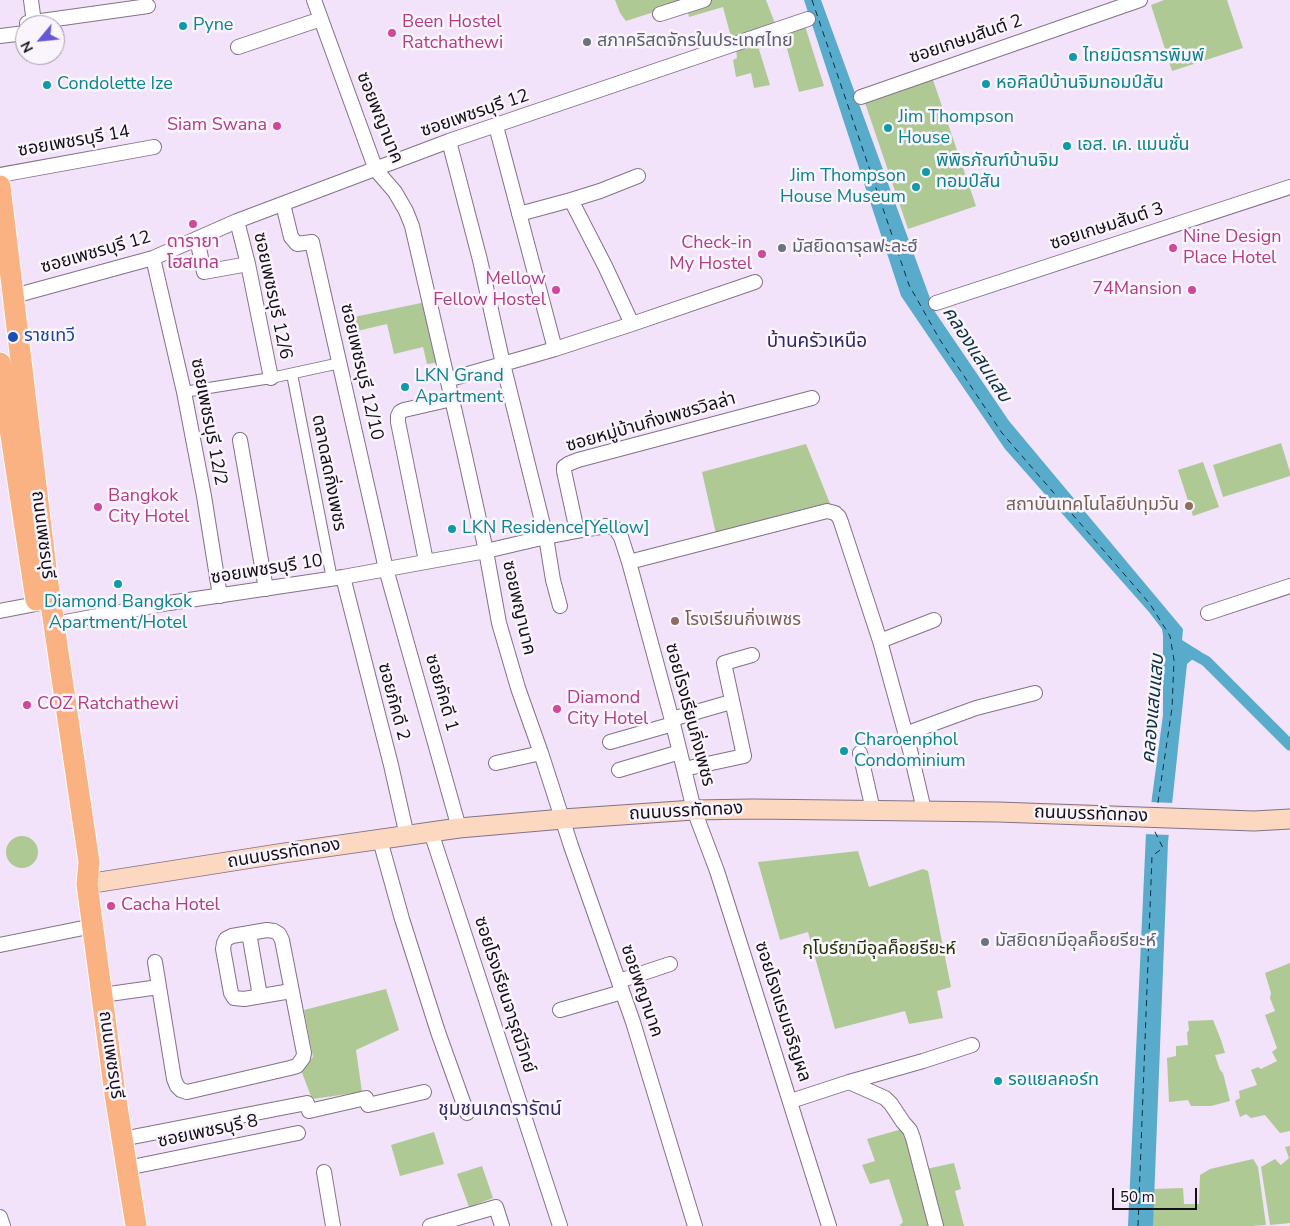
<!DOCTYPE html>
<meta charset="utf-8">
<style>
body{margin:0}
#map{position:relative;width:1290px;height:1226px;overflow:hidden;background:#f2e2fa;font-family:"Nunito Sans",sans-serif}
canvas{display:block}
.north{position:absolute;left:15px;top:15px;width:50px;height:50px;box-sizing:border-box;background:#faf4fd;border:1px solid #9e99a1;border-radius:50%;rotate:242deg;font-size:14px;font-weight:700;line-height:20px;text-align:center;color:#151018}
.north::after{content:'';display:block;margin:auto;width:18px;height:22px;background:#6658d2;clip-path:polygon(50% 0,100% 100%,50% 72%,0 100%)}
.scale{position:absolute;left:1112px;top:1188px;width:85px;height:22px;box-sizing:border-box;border:2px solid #151018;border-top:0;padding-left:6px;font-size:15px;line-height:18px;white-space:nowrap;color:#151018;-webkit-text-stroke:4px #faf4fd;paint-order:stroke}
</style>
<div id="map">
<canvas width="1290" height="1226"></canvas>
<div class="north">N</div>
<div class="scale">50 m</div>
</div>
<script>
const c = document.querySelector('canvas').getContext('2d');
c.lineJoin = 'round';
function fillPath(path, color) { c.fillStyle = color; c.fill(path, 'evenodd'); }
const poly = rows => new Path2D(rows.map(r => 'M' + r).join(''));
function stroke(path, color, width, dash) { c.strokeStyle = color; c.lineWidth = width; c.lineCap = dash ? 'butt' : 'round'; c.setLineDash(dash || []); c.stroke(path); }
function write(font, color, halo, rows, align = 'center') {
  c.font = font + ' "Nunito Sans","Noto Sans Thai",sans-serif'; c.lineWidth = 5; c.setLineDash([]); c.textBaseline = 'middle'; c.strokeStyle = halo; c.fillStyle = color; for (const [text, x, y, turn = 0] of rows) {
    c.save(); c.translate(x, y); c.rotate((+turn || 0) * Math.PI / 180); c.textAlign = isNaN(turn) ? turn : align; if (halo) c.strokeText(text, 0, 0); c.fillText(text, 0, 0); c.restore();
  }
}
const green = poly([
 [615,0,691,0,626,21,620,13],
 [712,0,766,0,776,26,732,41,723,7,689,17,687,8],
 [1164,0,1227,0,1243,48,1172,71,1151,5],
 [804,23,824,86,799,92,784,38,758,46,770,85,754,88,751,73,736,77,733,60,737,58,736,47],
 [932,77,976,206,908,229,864,100],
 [426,302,439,362,427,364,423,347,394,354,387,324,357,331,354,317],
 [1281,443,1290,472,1290,476,1223,497,1213,465],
 [806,444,831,506,716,534,702,472],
 [1203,462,1219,507,1193,516,1178,470],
 '6 852a16 16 0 1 1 32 0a16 16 0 1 1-32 0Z',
 [858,851,869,887,923,869,928,871,951,987,937,991,943,1018,909,1024,905,1011,835,1029,808,932,780,940,758,862],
 [1290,963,1290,1131,1280,1133,1265,1115,1251,1118,1246,1114,1240,1117,1235,1101,1240,1098,1239,1091,1257,1085,1251,1070,1258,1067,1261,1069,1277,1061,1272,1052,1277,1048,1265,1015,1275,1011,1270,998,1271,993,1265,973],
 [386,989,399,1030,356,1050,362,1092,312,1099,301,1070,313,1057,304,1010],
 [1213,1020,1221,1040,1225,1053,1215,1055,1220,1070,1223,1073,1230,1101,1211,1106,1191,1106,1188,1100,1169,1102,1167,1058,1176,1056,1176,1046,1188,1045,1187,1033,1189,1030,1188,1021],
 [902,1129,908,1137,932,1226,899,1226,903,1222,889,1179,870,1184,862,1165,875,1161,867,1139],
 [434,1132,444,1164,400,1176,391,1145],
 [1290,1146,1290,1223,1270,1225,1261,1167,1275,1159,1281,1165,1289,1158,1285,1147],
 [1253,1159,1258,1167,1266,1225,1251,1226,1152,1226,1153,1189,1183,1188,1184,1204,1199,1204,1200,1175,1210,1169],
 [954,1163,961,1189,955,1191,964,1226,940,1226,926,1169],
 [482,1166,493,1198,469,1207,457,1174]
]);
const water = poly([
 [804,0,821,0,935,312,1009,421,1183,629,1182,640,1201,652,1187,664,1168,842,1153,1226,1128,1226,1146,833,1151,805,1163,715,1163,635,1162,629,1149,612,1005,449,901,296]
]);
const pier = poly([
 [1149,802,1175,803,1171,835,1143,834]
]);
const canal = poly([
 [1182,648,1206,661,1290,745]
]);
const ferry = poly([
 [812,0,909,285,940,340,1002,433,1150,604,1170,636,1174,660,1172,708,1157,809],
 [1138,1226,1152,856,1163,848,1154,830,1155,825]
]);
const pedestrian = poly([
 [292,374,332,579],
 [184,392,271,378,340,363]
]);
const minor = poly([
 [31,0,34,23],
 [314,0,376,170,395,192,406,211,412,226,463,447,486,551,499,623,518,688,541,753,571,846,633,1022,695,1226],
 [660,14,704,0],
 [27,25,27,23,148,6],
 [0,36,25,33],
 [238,47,321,19],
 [861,97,1140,0],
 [496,126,555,349],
 [449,141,480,260,503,364,546,537,553,580,560,606],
 [0,175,154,147],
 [571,200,605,266,632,324],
 [283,204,291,237,297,244,312,242,386,569,459,828],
 [519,214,571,200,600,191,638,176],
 [237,221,248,264,271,378],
 [197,239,204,272,248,264],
 [153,258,184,392,204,496,220,596],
 [14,296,153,258,237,221,449,141,808,19],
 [936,303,1290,187],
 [447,380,555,349,632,324,755,282],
 [240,440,266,589],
 [577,531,564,471,564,467,568,464,578,460,812,398],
 [426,561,398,422,398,416,400,412,404,410,452,399],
 [629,562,827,511,835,513,839,517,841,522,880,641,910,750,924,810],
 [343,577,391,765,407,836],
 [0,611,36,604],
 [1208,613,1290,586],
 [54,624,169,603,343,577,486,551,546,537,577,531,606,526,615,528,621,537,629,562,673,724,694,810,717,871,744,956,829,1226],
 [880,641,934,620],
 [672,719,724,704],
 [905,734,976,708,1035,693],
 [610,742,673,724],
 [860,753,873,810],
 [496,763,541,753],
 [684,769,744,756,724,663,752,655],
 [619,770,680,752],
 [431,832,560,1226],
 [380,840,402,919,438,1032,467,1113],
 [249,933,260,996],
 [0,945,93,926],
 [155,962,174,1079,177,1086,181,1090,187,1092,290,1068,297,1066,303,1058,304,1053,282,940,279,934,274,931,267,930,232,936,226,939,224,943,223,949,231,993,234,998,244,999,291,991],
 [619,981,670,964],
 [102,995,159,987],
 [560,1010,622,992],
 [849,1082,885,1098,891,1104,903,1122,910,1130,913,1138,936,1226],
 [791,1101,849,1082,923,1061,972,1045],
 [122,1139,307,1103,309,1111,366,1098,368,1105,424,1092],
 [127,1168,298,1133],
 [324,1172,333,1226],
 [0,1217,3,1226],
 [430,1226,496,1207,502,1226]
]);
const secondary = poly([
 [87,884,284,853,459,828,563,819,694,810,753,809,998,812,1254,821,1290,819]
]);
const primary = poly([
 [0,186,47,577,89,862,87,884,115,1094,136,1226],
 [0,363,36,600]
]);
const markers = [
 [183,26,5,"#0f9aa8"],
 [392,33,5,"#d1479c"],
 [587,42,5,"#6b7280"],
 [1073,57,5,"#0f9aa8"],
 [986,84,5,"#0f9aa8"],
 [47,85,5,"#0f9aa8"],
 [277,126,5,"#d1479c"],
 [888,128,5,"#0f9aa8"],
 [1067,146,5,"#0f9aa8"],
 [926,172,5,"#0f9aa8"],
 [916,187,5,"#0f9aa8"],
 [193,224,5,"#d1479c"],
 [782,248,5,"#6b7280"],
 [1173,248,5,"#d1479c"],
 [762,254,5,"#d1479c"],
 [556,290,5,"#d1479c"],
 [1192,290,5,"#d1479c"],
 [13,337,6,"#1a4fb4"],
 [405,387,5,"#0f9aa8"],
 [1189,506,5,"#8d6e63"],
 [98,507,5,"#d1479c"],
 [452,529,5,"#0f9aa8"],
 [118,584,5,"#0f9aa8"],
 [675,621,5,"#8d6e63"],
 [27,705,5,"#d1479c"],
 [557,709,5,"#d1479c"],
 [844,751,5,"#0f9aa8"],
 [111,906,5,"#d1479c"],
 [985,942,5,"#6b7280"],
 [998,1081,5,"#0f9aa8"]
];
const hotelNames = [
 ["Been Hostel",402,23],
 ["Ratchathewi",402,44],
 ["Siam Swana",267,126,"right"],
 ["Nine Design",1183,238],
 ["Place Hotel",1183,259],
 ["ดารายา",193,243,"center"],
 ["โฮสเทล",193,264,"center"],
 ["Check-in",752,244,"right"],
 ["My Hostel",752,265,"right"],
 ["Mellow",546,280,"right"],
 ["Fellow Hostel",546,301,"right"],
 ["74Mansion",1182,290,"right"],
 ["Bangkok",108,497],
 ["City Hotel",108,518],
 ["Diamond",567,699],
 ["City Hotel",567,720],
 ["COZ Ratchathewi",37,705],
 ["Cacha Hotel",121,906]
];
const cultureNames = [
 ["Pyne",193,26],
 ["ไทยมิตรการพิมพ์",1083,57],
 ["หอศิลป์บ้านจิมทอมป์สัน",996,84],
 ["Condolette Ize",57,85],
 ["Jim Thompson",898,118],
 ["House",898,139],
 ["เอส. เค. แมนชั่น",1077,146],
 ["พิพิธภัณฑ์บ้านจิม",936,162],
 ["ทอมป์สัน",936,183],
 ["Jim Thompson",906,177,"right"],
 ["House Museum",906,198,"right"],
 ["LKN Grand",415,377],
 ["Apartment",415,398],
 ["LKN Residence[Yellow]",462,529],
 ["Diamond Bangkok",118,603,"center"],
 ["Apartment/Hotel",118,624,"center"],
 ["Charoenphol",854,741],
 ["Condominium",854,762],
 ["รอแยลคอร์ท",1008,1081]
];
const streetNames = [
 ["ซอยเกษมสันต์ 2",966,40,-19],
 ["ซอยเพชรบุรี 12",475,114,-19],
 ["ซอยพญานาค",379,118,68],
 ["ซอยเพชรบุรี 14",74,142,-10],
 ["ซอยเกษมสันต์ 3",1107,227,-18],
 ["ซอยเพชรบุรี 12",96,253,-16],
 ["ซอยเพชรบุรี 12/6",272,296,78],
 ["ซอยเพชรบุรี 12/10",361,372,77],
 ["ซอยเพชรบุรี 12/2",208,422,79],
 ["ซอยหมู่บ้านกิ่งเพชรวิลล่า",651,423,-16],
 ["ตลาดสดกิ่งเพชร",328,473,79],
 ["ถนนเพชรบุรี",42,535,83],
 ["ซอยเพชรบุรี 10",267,570,-9],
 ["ซอยพญานาค",518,608,77],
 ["ซอยภัคดี 1",441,693,74],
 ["ซอยภัคดี 2",393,702,75],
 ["ซอยโรงเรียนกิ่งเพชร",689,715,75],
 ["ถนนบรรทัดทอง",686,812,-3],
 ["ถนนบรรทัดทอง",1091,815,2],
 ["ถนนบรรทัดทอง",284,854,-9],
 ["ซอยพญานาค",641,991,71],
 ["ซอยโรงเรียนจารุณีวิทย์",504,995,72],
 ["ซอยโรงแรมเจริญผล",782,1012,72],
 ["ถนนเพชรบุรี",110,1055,82],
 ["ซอยเพชรบุรี 8",208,1132,-12]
];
const worshipNames = [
 ["สภาคริสตจักรในประเทศไทย",597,42],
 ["มัสยิดดารุลฟะละฮ์",792,248],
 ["มัสยิดยามีอุลค็อยรียะห์",995,942]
];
const transitNames = [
 ["ราชเทวี",24,337]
];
const educationNames = [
 ["สถาบันเทคโนโลยีปทุมวัน",1179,506],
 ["โรงเรียนกิ่งเพชร",685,621,"left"]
];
const parkNames = [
 ["กุโบร์ยามีอุลค็อยรียะห์",879,950]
];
const neighbourhoodNames = [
 ["บ้านครัวเหนือ",817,342],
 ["ชุมชนเภตรารัตน์",500,1110]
];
const waterNames = [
 ["คลองแสนแสบ",976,355,57],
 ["คลองแสนแสบ",1154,709,-85]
];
fillPath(green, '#afc995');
fillPath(water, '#58abcb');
fillPath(pier, '#f2e2fa');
stroke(canal, '#58abcb', 11);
stroke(ferry, '#0b3240', 1, [6, 5]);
stroke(pedestrian, '#817388', 12);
stroke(minor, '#817388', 16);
stroke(secondary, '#817388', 21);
stroke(primary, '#fff', 23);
stroke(pedestrian, '#fff', 10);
stroke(minor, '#fff', 14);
stroke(secondary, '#fdd8c1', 19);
stroke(primary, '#fab283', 21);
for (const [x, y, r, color] of markers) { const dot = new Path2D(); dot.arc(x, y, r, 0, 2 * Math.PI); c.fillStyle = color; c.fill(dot); stroke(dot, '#faf4fd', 2); }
write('18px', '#b23c85', '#faf4fd', hotelNames, 'left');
write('18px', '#0d838f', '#faf4fd', cultureNames, 'left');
write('18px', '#151018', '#faf4fd', streetNames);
write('18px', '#5b616d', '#faf4fd', worshipNames, 'left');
write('18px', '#164399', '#faf4fd', transitNames, 'left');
write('18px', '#785e54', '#faf4fd', educationNames, 'right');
write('18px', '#203303', '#faf4fd', parkNames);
write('19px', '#2f2963', '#faf4fd', neighbourhoodNames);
write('italic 19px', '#0b3240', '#faf4fd', waterNames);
</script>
